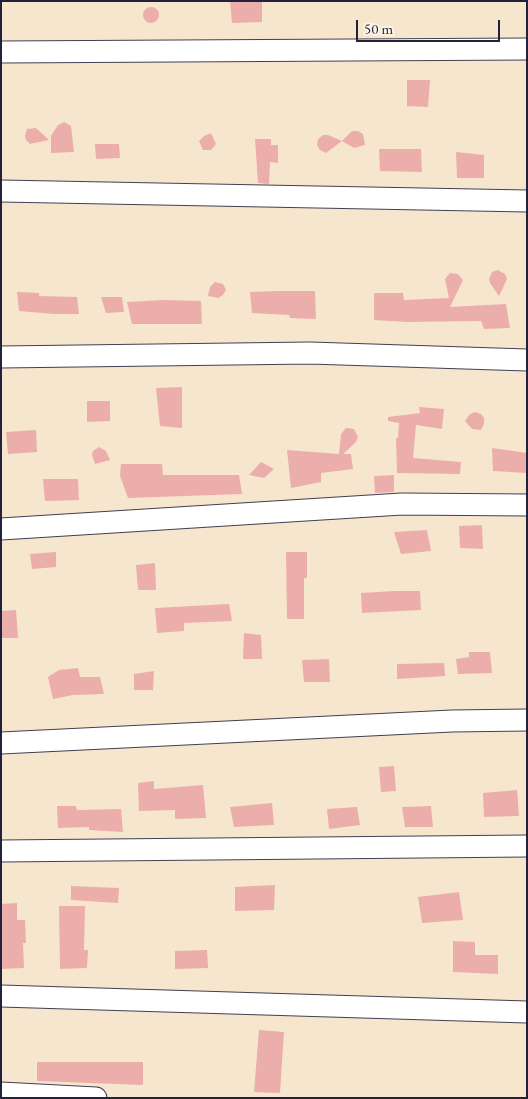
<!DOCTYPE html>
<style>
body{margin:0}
#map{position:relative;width:528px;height:1099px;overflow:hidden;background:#f7e6ce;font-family:"EB Garamond",serif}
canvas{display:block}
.frame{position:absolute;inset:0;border:2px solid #22223b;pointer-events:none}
.scale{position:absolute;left:356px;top:20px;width:144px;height:22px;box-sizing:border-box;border:2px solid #22223b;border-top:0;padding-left:6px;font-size:15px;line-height:18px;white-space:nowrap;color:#22223b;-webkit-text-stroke:4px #fcf5e5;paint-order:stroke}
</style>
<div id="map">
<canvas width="528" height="1099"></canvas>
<div class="frame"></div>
<div class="scale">50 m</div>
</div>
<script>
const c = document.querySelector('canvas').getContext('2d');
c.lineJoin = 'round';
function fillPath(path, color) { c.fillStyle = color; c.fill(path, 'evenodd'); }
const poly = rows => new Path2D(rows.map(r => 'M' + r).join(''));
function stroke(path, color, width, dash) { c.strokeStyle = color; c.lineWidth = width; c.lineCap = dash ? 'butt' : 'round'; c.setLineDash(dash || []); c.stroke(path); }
const building = poly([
 [230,1,262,1,262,22,232,23],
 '143 15a8 8 0 1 1 16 0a8 8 0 1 1-16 0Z',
 [407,80,430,80,428,107,407,106],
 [64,122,71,126,74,152,51,153,51,136,58,125],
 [36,128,49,140,30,144,26,140,25,136,27,129],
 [352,131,358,131,363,134,365,145,354,148,342,141],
 [211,133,216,144,211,150,203,150,199,141,204,136],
 [323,135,328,135,342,141,326,153,320,150,317,145,318,139],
 [255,139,271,139,271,145,278,145,278,163,270,162,269,184,258,183],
 [95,144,119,144,120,158,96,159],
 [379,149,421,149,422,172,380,171],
 [456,152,484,155,484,178,457,178],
 [498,270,505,274,507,279,499,296,490,283,489,279,492,272],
 [450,273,458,274,463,280,450,307,506,304,510,328,484,329,481,321,407,322,374,320,374,293,403,293,404,300,449,298,445,279],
 [215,282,223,284,226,290,223,295,218,298,208,296,210,287],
 [277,291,315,291,316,319,290,318,289,315,252,313,250,292],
 [17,292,39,293,39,296,77,297,79,314,54,314,19,311],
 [101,297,122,297,124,312,106,313],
 [165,300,201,301,202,324,132,324,127,302],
 [182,387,182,428,160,426,156,388],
 [87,401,110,401,110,421,87,422],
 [419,407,444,409,442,429,416,425,413,458,461,462,460,474,397,473,396,438,398,438,399,423,388,421,388,417,420,413],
 [475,412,481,414,484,418,484,424,481,430,472,429,465,421,470,414],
 [346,428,354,429,358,437,356,442,343,454,351,454,353,469,321,473,321,482,291,488,287,450,339,454,341,434],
 [36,430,37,452,8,454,6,432],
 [99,447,106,451,110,460,95,464,92,455,93,451],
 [492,448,527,453,527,473,493,471],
 [261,462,274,469,264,478,249,475],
 [121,464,162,464,163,475,239,475,242,494,128,498,120,476],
 [394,475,394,492,375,493,374,476],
 [43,479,78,479,79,500,45,501],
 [482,525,483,549,460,548,459,526],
 [427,530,431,551,401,554,394,532],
 [56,552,56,567,32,569,30,554],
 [286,552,307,552,307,578,304,578,304,619,287,619],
 [155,563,156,590,138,590,136,565],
 [395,591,420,591,421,610,362,613,361,593],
 [229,604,232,621,184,623,184,631,157,633,155,608],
 [16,610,18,638,1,638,1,611],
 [244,633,261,635,262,659,243,659],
 [469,652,490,652,492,673,458,674,456,659,469,657],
 [329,659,330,682,304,682,302,660],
 [444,663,445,676,397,679,397,664],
 [78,668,80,677,100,677,104,694,73,695,53,699,48,677,59,670],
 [154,671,153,690,134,690,134,674],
 [394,766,396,791,381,792,379,767],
 [154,781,154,789,203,785,206,818,175,819,175,810,139,811,138,783],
 [517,790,519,816,484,817,483,793],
 [272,803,274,825,234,827,230,807],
 [57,806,76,806,77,810,121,809,123,832,89,830,89,827,58,828],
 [431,806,433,827,405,827,402,807],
 [357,807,360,825,329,829,327,809],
 [275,885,274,910,235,911,235,887],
 [71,886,119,888,118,903,71,900],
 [459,892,463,920,422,923,418,897],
 [17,903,17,920,25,920,26,943,23,943,24,968,1,969,1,904],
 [59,906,85,906,84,950,88,950,87,968,60,969],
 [453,941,475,942,475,955,498,955,498,974,453,972],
 [207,950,208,968,175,969,175,951],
 [259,1030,284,1032,280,1093,254,1092],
 [37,1062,143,1062,143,1085,37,1081]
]);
const minor = poly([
 [1,52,527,49],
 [1,191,527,201],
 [1,357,310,353,527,360],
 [1,529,402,504,527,505],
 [1,743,452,721,527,720],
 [1,851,527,846],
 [1,996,527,1012],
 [1,1093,96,1098]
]);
fillPath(building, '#ecaeaa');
stroke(minor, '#423f51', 23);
stroke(minor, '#fff', 21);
</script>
